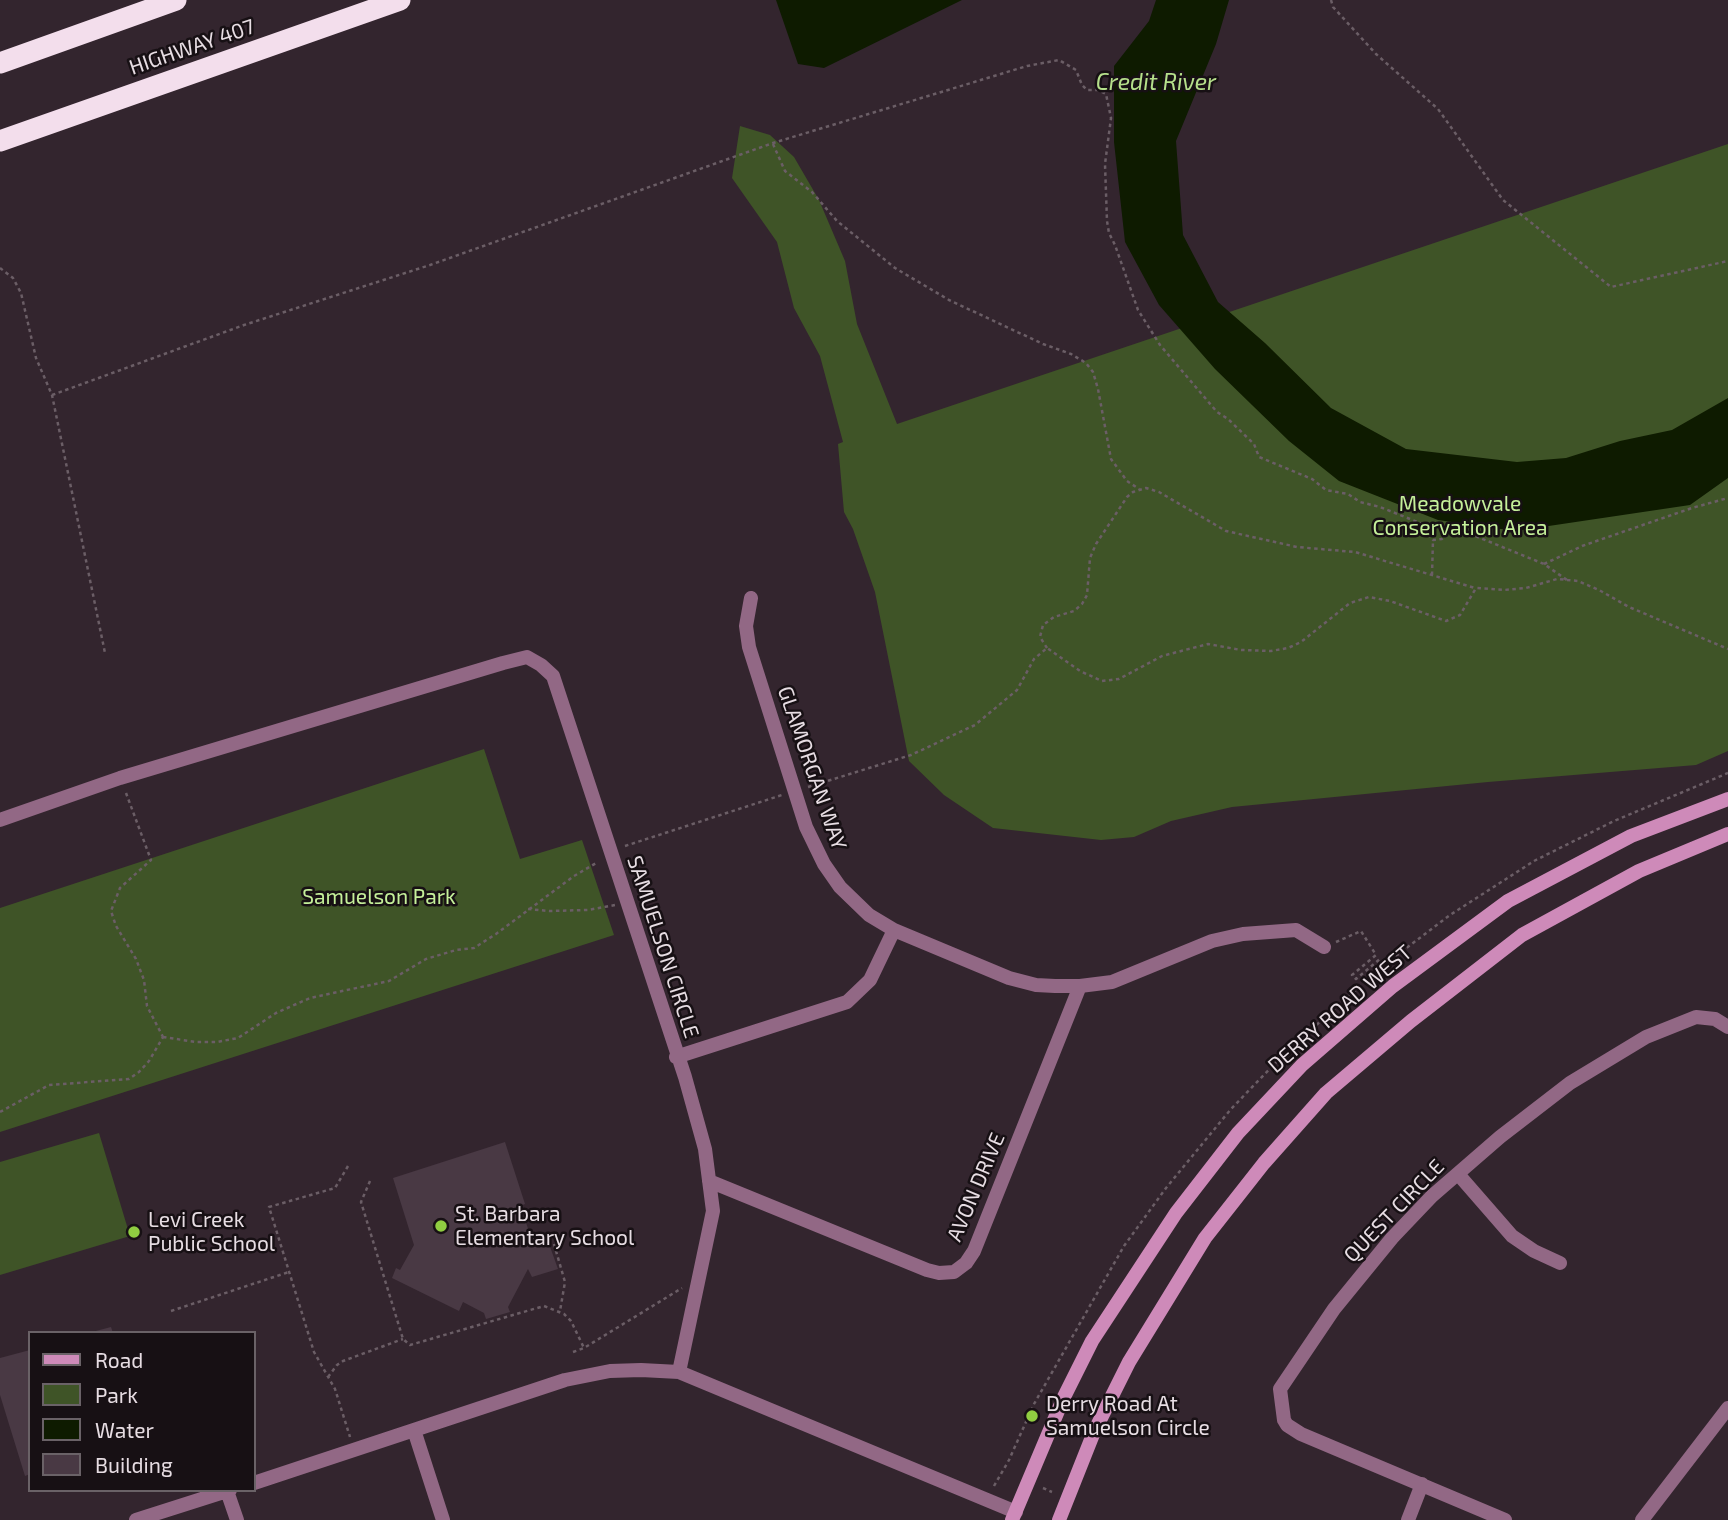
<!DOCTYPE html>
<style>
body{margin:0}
#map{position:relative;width:1728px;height:1520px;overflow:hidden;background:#33252e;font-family:"Exo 2",sans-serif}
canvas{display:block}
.legend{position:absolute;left:28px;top:1331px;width:228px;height:161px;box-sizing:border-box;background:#171014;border:2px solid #6a6267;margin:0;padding:9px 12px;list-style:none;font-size:21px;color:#e7dde3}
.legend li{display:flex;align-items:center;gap:14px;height:35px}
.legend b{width:35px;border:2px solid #6a6267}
</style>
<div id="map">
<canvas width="1728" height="1520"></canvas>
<ul class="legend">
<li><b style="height:9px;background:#ce8ab9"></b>Road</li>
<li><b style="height:19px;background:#3f5427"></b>Park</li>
<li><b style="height:19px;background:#0e1b00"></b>Water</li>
<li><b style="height:19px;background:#493944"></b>Building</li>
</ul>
</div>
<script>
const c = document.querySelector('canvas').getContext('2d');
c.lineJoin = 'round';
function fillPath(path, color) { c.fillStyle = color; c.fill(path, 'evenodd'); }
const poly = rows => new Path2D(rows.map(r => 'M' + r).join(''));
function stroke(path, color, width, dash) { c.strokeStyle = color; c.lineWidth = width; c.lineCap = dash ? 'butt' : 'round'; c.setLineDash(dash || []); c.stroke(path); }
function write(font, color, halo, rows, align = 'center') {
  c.font = font + ' "Exo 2",sans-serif'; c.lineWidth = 5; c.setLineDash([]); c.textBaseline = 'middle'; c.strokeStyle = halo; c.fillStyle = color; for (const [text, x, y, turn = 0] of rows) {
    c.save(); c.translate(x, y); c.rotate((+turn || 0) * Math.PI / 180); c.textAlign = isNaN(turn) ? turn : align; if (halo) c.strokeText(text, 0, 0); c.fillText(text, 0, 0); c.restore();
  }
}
const green = poly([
 [740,126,770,135,794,157,819,200,845,261,857,324,897,424,1728,144,1728,751,1696,765,1488,782,1232,807,1171,821,1134,837,1101,840,993,828,944,795,909,761,875,592,853,529,844,512,838,444,843,442,820,356,794,308,777,242,732,178],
 [484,749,520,859,582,840,614,935,0,1132,0,908],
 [99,1133,130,1236,0,1275,0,1162]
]);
const water = poly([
 [776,0,962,0,824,68,798,64],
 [1156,0,1229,0,1216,44,1176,141,1183,235,1218,302,1265,343,1331,408,1406,449,1517,462,1566,458,1620,441,1672,430,1728,398,1728,478,1690,505,1515,531,1438,520,1339,481,1289,441,1215,369,1159,305,1125,242,1114,142,1114,66,1149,21]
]);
const building = poly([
 [505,1142,525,1204,520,1206,530,1234,543,1239,542,1242,548,1241,558,1269,532,1277,528,1269,508,1307,510,1312,486,1319,484,1313,463,1302,459,1311,392,1278,396,1268,400,1270,414,1245,393,1178],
 [111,1327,113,1333,92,1333,92,1332],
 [30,1350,30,1474,25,1476,0,1395,0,1358]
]);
const path = poly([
 [1331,0,1333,7,1376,54,1438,109,1503,200,1611,287,1728,261],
 [773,144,785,171,812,192,837,221,895,268,949,300,1043,344,1071,354,1086,363,1093,372,1098,389,1111,459,1127,481,1139,489],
 [0,268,13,278,21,293,36,358,52,395,105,653],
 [52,395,244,325,430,265,773,143,1027,66,1059,60,1076,70,1082,85,1087,90,1098,90,1106,94,1111,118,1105,164,1107,221,1109,233,1115,245,1138,310,1160,345,1217,412,1228,419,1254,444,1259,457,1312,479,1326,490,1348,494,1360,502,1380,507,1420,523,1433,540,1442,539,1451,529,1463,531,1544,564,1567,580],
 [1544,564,1582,546,1692,508,1728,498],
 [1432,575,1433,540],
 [1047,648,1040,637,1043,625,1054,617,1074,611,1082,604,1087,595,1090,558,1096,544,1127,497,1133,492,1146,488,1159,492,1226,531,1297,547,1355,552,1475,588],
 [808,787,911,755,975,725,1017,690,1034,659,1047,648,1080,671,1102,681,1119,679,1162,656,1208,644,1241,650,1271,651,1288,648,1301,642,1350,603,1369,597,1390,601,1446,621,1460,615,1476,588,1504,590,1526,588,1557,579,1578,581,1599,590,1629,607,1728,649],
 [126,793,151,860,120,888,111,911,116,926,136,959,144,980,147,1006,163,1037],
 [625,846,782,795],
 [528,909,549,911,588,910,615,905],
 [1336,942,1361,931,1376,955,1352,975,1356,979,1380,959,1384,965],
 [163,1037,196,1042,217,1042,238,1038,276,1013,310,998,389,981,426,959,456,950,474,948,496,934,574,876,598,862],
 [0,1112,49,1085,129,1079,139,1072,149,1061,163,1037],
 [348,1166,335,1188,269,1207,314,1352,335,1389,350,1437],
 [370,1181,361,1202,403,1339,410,1345,544,1306,564,1314,571,1321,584,1348],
 [554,1244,565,1282,560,1311],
 [171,1311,289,1272],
 [573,1352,584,1348,682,1288],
 [328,1377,337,1365,343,1361,403,1339],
 [994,1486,1009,1460,1034,1404,1124,1246,1166,1188,1231,1109,1286,1052,1384,965,1450,915,1534,861,1614,821,1728,773],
 [1043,1488,1052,1492]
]);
const minor = poly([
 [751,598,746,626,749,647,806,827,824,864,840,887,869,915,894,930,1009,978,1036,985,1055,986,1080,986,1112,982,1212,941,1243,934,1296,930,1324,947],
 [0,820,120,778,503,663,527,657,541,665,553,676,685,1077,705,1149,713,1211,679,1372],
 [676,1057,847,1002,870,980,894,930],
 [1458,1174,1512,1236,1534,1251,1560,1263],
 [709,1181,927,1270,939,1273,954,1272,966,1263,974,1251,1080,986],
 [414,1430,443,1520],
 [254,1483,565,1380,610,1371,641,1370,679,1372,1016,1512],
 [227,1491,237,1520],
 [136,1520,230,1490],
 [1408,1520,1422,1484],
 [1505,1520,1301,1434,1287,1425,1284,1420,1280,1389,1334,1309,1392,1238,1432,1196,1500,1137,1570,1083,1646,1037,1696,1017,1715,1019,1728,1027],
 [1642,1520,1728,1408]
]);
const secondary = poly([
 [1012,1520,1063,1399,1092,1341,1176,1213,1238,1133,1302,1065,1393,986,1508,901,1631,836,1728,799],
 [1059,1520,1094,1432,1129,1362,1205,1238,1264,1163,1326,1093,1411,1021,1522,935,1639,871,1728,834]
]);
const motorway = poly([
 [0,63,176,0],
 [0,141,400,0]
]);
const markers = [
 [441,1226,7,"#90cd41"],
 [134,1232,7,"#90cd41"],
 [1032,1416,7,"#90cd41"]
];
const streetNames = [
 ["HIGHWAY 407",192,47,-19],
 ["GLAMORGAN WAY",812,768,71],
 ["SAMUELSON CIRCLE",663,947,72],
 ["DERRY ROAD WEST",1340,1009,-41],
 ["AVON DRIVE",976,1187,-67],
 ["QUEST CIRCLE",1394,1211,-46]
];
const parkNames = [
 ["Meadowvale",1460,504],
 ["Conservation Area",1460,528],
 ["Samuelson Park",379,897]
];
const poiNames = [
 ["St. Barbara",455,1214],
 ["Elementary School",455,1238],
 ["Levi Creek",148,1220],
 ["Public School",148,1244],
 ["Derry Road At",1046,1404],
 ["Samuelson Circle",1046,1428]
];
const waterNames = [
 ["Credit River",1156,82]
];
fillPath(green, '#3f5427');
fillPath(water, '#0e1b00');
fillPath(building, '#493944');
stroke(path, '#6b5e66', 2.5, [3.5, 3.5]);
stroke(minor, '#926885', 14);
stroke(secondary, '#ce8ab9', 14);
stroke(motorway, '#f3deec', 21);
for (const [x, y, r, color] of markers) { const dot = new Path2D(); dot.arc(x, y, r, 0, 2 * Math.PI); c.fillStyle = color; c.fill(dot); stroke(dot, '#171014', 2.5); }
write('21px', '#e7dde3', '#171014', streetNames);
write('21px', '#c5f09a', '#171014', parkNames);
write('21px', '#e7dde3', '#171014', poiNames, 'left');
write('italic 23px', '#b6e08b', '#171014', waterNames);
</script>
